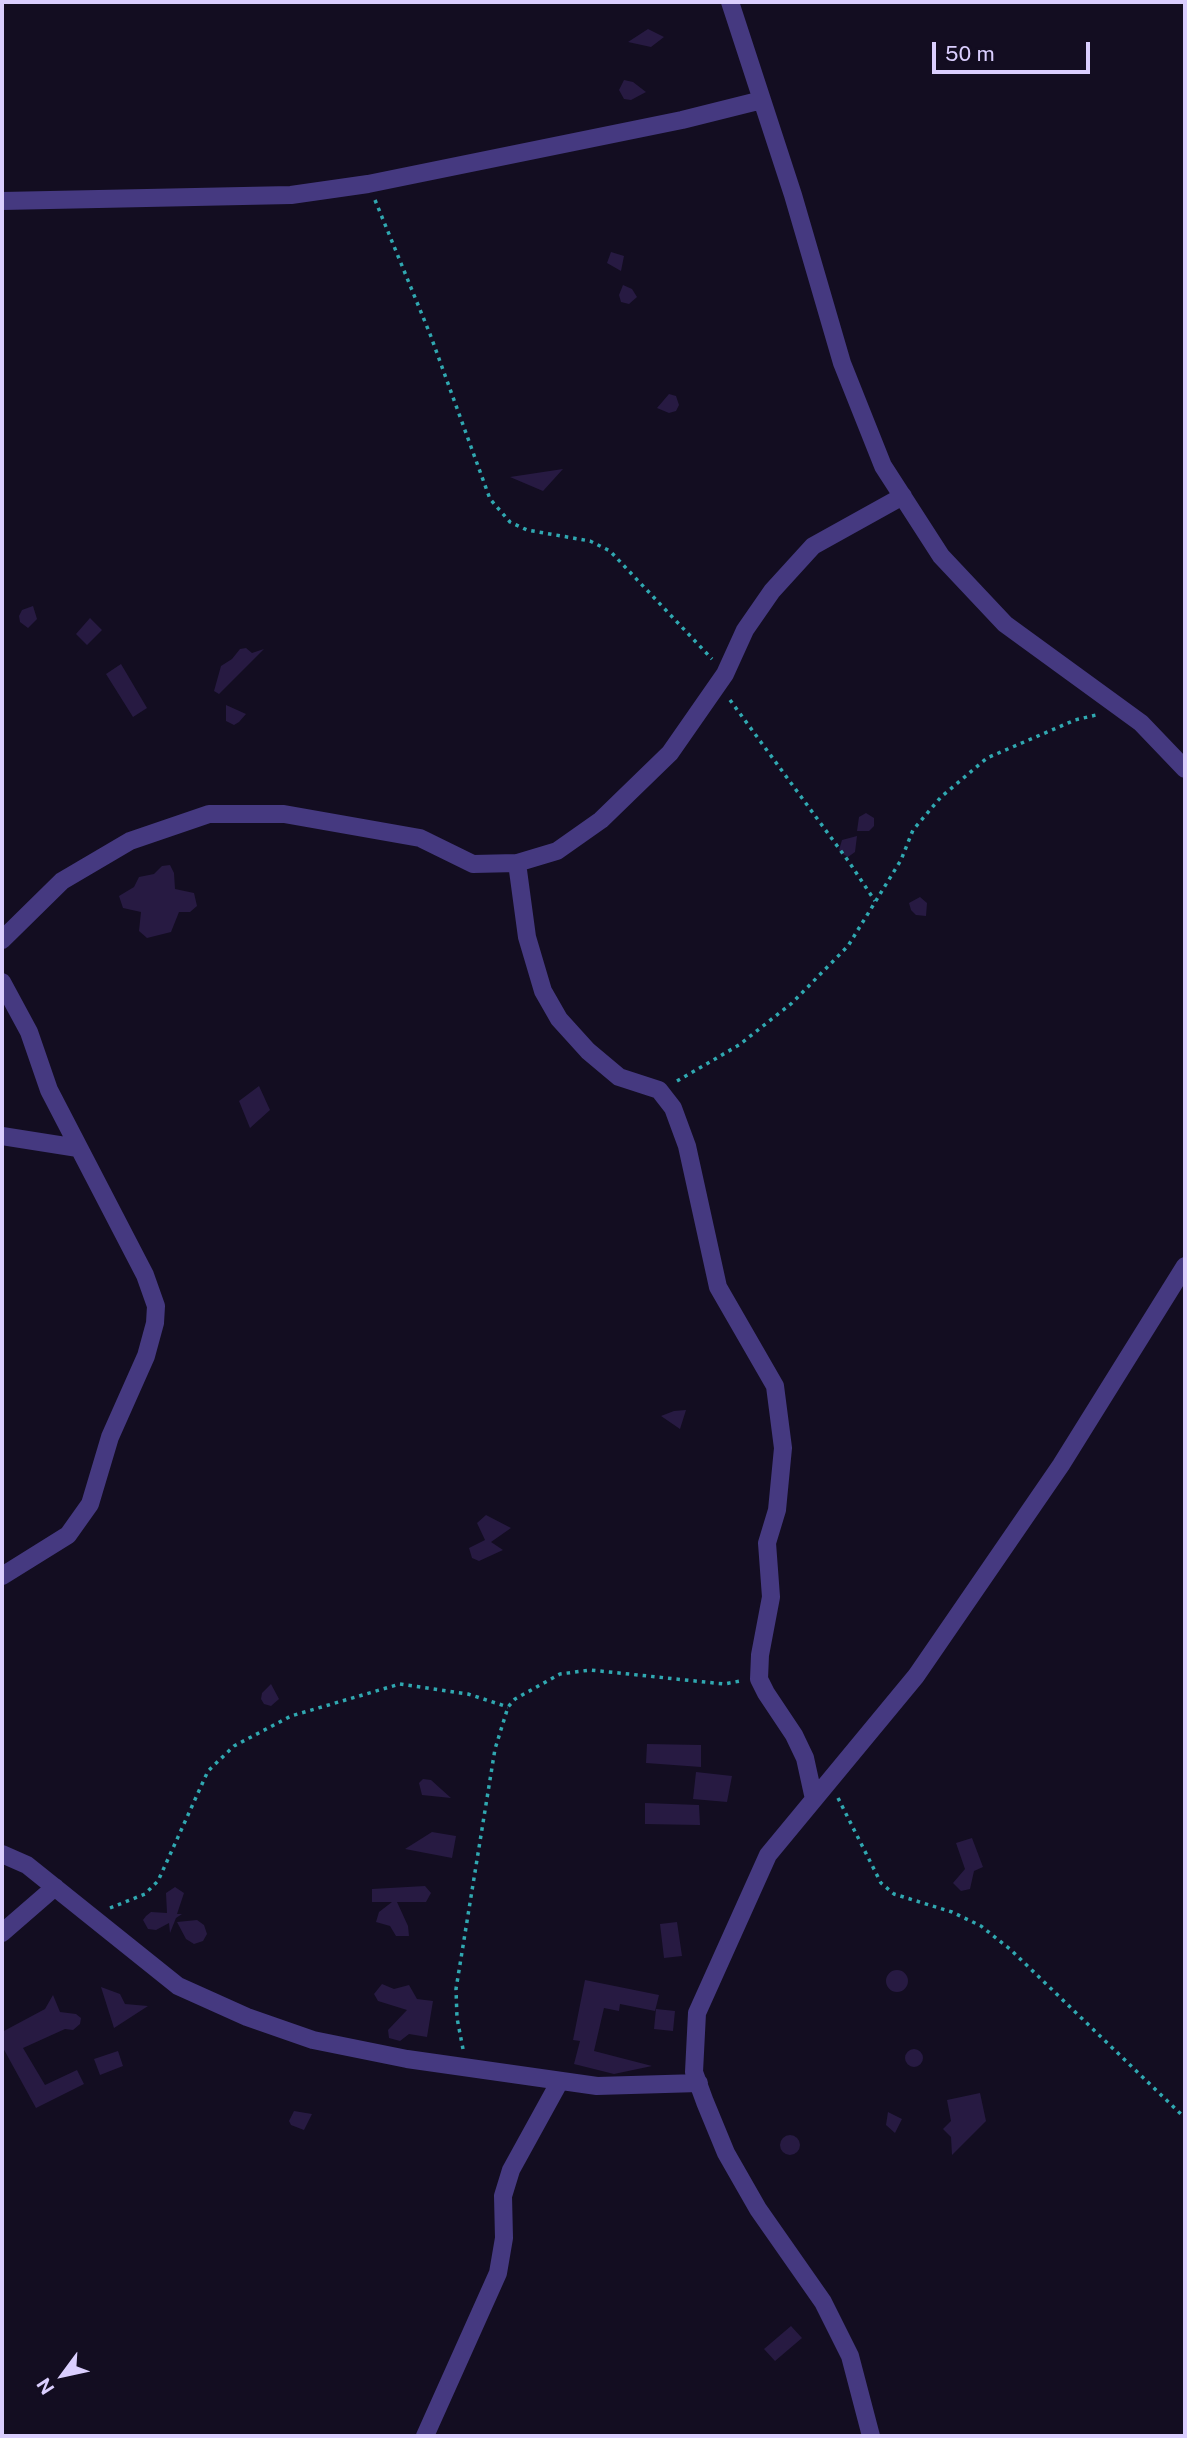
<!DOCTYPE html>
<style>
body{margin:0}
#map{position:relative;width:1187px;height:2438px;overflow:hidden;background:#130d21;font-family:"Public Sans",sans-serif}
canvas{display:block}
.frame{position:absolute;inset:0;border:4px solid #dacefe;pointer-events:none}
.north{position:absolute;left:28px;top:2340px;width:70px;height:70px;-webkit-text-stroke:5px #130d21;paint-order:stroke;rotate:237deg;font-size:19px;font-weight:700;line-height:28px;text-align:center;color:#dacefe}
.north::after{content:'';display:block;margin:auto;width:24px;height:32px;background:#dacefe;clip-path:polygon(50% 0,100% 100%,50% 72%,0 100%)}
.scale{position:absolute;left:932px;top:42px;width:158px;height:32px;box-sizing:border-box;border:4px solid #dacefe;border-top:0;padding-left:9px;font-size:21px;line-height:24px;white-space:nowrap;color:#dacefe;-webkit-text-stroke:5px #130d21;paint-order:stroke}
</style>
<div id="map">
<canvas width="1187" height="2438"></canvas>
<div class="frame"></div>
<div class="north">N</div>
<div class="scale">50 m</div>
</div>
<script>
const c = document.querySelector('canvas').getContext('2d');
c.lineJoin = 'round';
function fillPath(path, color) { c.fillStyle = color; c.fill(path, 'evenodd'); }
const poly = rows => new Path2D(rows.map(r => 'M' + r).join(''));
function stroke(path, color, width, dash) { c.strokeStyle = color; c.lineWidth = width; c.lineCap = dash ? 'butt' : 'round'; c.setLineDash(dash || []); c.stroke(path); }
const building = poly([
 [648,29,664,37,651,47,628,42],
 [624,80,633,82,646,92,631,100,624,99,619,90],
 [611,252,624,256,621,271,607,263],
 [623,285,632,289,637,297,629,304,621,302,619,295],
 [669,394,676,396,679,405,676,411,669,413,657,408],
 [563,469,543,491,510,477],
 [33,606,37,619,28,628,20,622,19,616,22,610],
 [90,618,102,630,87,645,76,634],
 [240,649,246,648,252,653,264,649,219,694,214,691,221,666,232,659],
 [121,664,147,708,133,717,106,674],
 [226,705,246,714,239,722,234,725,226,721],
 [866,813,874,818,874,826,869,831,857,831,859,817],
 [857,836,855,852,848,857,843,854,839,850,842,840],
 [170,865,174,873,175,889,194,893,197,906,190,912,179,912,171,932,147,938,139,931,141,912,123,908,119,896,134,887,139,877,154,874,162,866],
 [920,897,927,903,926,916,916,915,911,910,909,903],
 [259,1086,270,1110,250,1128,239,1101],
 [686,1410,680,1429,661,1416,674,1411],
 [486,1515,511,1528,491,1542,503,1550,479,1561,472,1558,469,1548,485,1540,477,1523],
 [271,1684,279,1699,271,1706,264,1704,261,1699,262,1693],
 [647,1744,701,1745,701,1767,646,1763],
 [696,1772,732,1776,727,1802,693,1799],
 [423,1779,431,1780,451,1798,422,1795,419,1783],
 [645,1803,699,1805,700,1825,645,1824],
 [432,1832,456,1836,452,1858,405,1849],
 [972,1838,983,1867,974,1871,970,1889,961,1891,953,1883,965,1869,956,1843],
 [425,1886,431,1893,426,1902,397,1902,408,1926,409,1936,396,1936,390,1926,376,1922,379,1912,392,1902,372,1902,372,1889],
 [175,1887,184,1893,177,1914,182,1914,176,1918,170,1933,169,1923,156,1930,148,1929,143,1920,146,1916,151,1912,167,1913,166,1893],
 [197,1920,204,1925,207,1934,203,1941,194,1944,186,1939,177,1922],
 [677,1922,682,1956,664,1958,660,1924],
 '886 1981a11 11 0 1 1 22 0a11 11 0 1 1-22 0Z',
 [585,1980,659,1995,655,2011,620,2004,619,2011,604,2008,594,2051,652,2066,614,2074,574,2064,580,2041,573,2040],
 [382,1984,394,1989,409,1985,417,1999,433,2001,427,2037,409,2034,400,2041,389,2038,388,2030,407,2010,378,2001,374,1994],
 [101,1987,120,1994,125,2004,148,2006,114,2028],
 [53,1995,60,2012,76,2014,81,2018,80,2024,73,2030,65,2029,23,2048,45,2085,77,2070,84,2084,36,2108,2,2046,2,2032,45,2009],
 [656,2009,675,2011,673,2031,654,2029],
 '905 2058a9 9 0 1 1 18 0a9 9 0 1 1-18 0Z',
 [118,2051,123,2066,100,2075,94,2059],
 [980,2093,986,2121,952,2155,951,2137,943,2129,951,2121,947,2100],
 [294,2111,312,2114,304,2130,291,2125,289,2121],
 [888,2112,902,2119,895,2133,886,2125],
 '780 2145a10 10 0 1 1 20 0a10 10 0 1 1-20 0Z',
 [791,2326,802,2338,775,2361,764,2349]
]);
const path = poly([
 [375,200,430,334,490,499,510,522,527,530,590,541,610,551,712,659],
 [730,700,849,862,875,901],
 [677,1081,739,1045,792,1003,848,946,901,860,913,830,941,797,987,758,1075,720,1096,715],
 [838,1798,881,1883,894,1894,952,1912,981,1926,1011,1950,1185,2118],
 [110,1908,145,1894,158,1881,208,1771,234,1746,291,1716,400,1684,468,1694,508,1707],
 [463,2049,457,2018,456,1989,495,1749,508,1707,515,1699,560,1674,590,1670,724,1684,740,1681]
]);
const minor = poly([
 [730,2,793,195,842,363,883,466,941,556,1005,624,1141,723,1185,769],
 [2,201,291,195,368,184,682,120,762,100],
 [517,863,527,937,543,991,559,1019,588,1051,619,1077,659,1090,673,1108,687,1146,718,1287,775,1386,783,1448,777,1510,767,1543,771,1597,760,1655,759,1679,766,1693,794,1735,805,1758,814,1799],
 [2,940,62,881,130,841,209,814,284,814,420,838,473,864,517,863,557,851,601,820,670,753,725,674,745,630,772,591,813,546,903,496],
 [2,982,29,1032,49,1090,145,1275,156,1306,155,1323,146,1356,110,1437,90,1504,68,1535,2,1576],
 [2,1136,78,1148],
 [2,1854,27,1865,178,1986,247,2017,313,2040,407,2059,597,2086,699,2083],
 [2,1933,55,1887],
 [425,2436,498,2273,504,2238,503,2196,511,2170,560,2081],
 [871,2436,850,2356,823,2302,758,2209,726,2153,705,2102,694,2072,697,2013,768,1855,916,1676,1061,1465,1185,1266]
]);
fillPath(building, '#271a42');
stroke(path, '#30a8b1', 3.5, [3.5, 5]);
stroke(minor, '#453980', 18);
</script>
